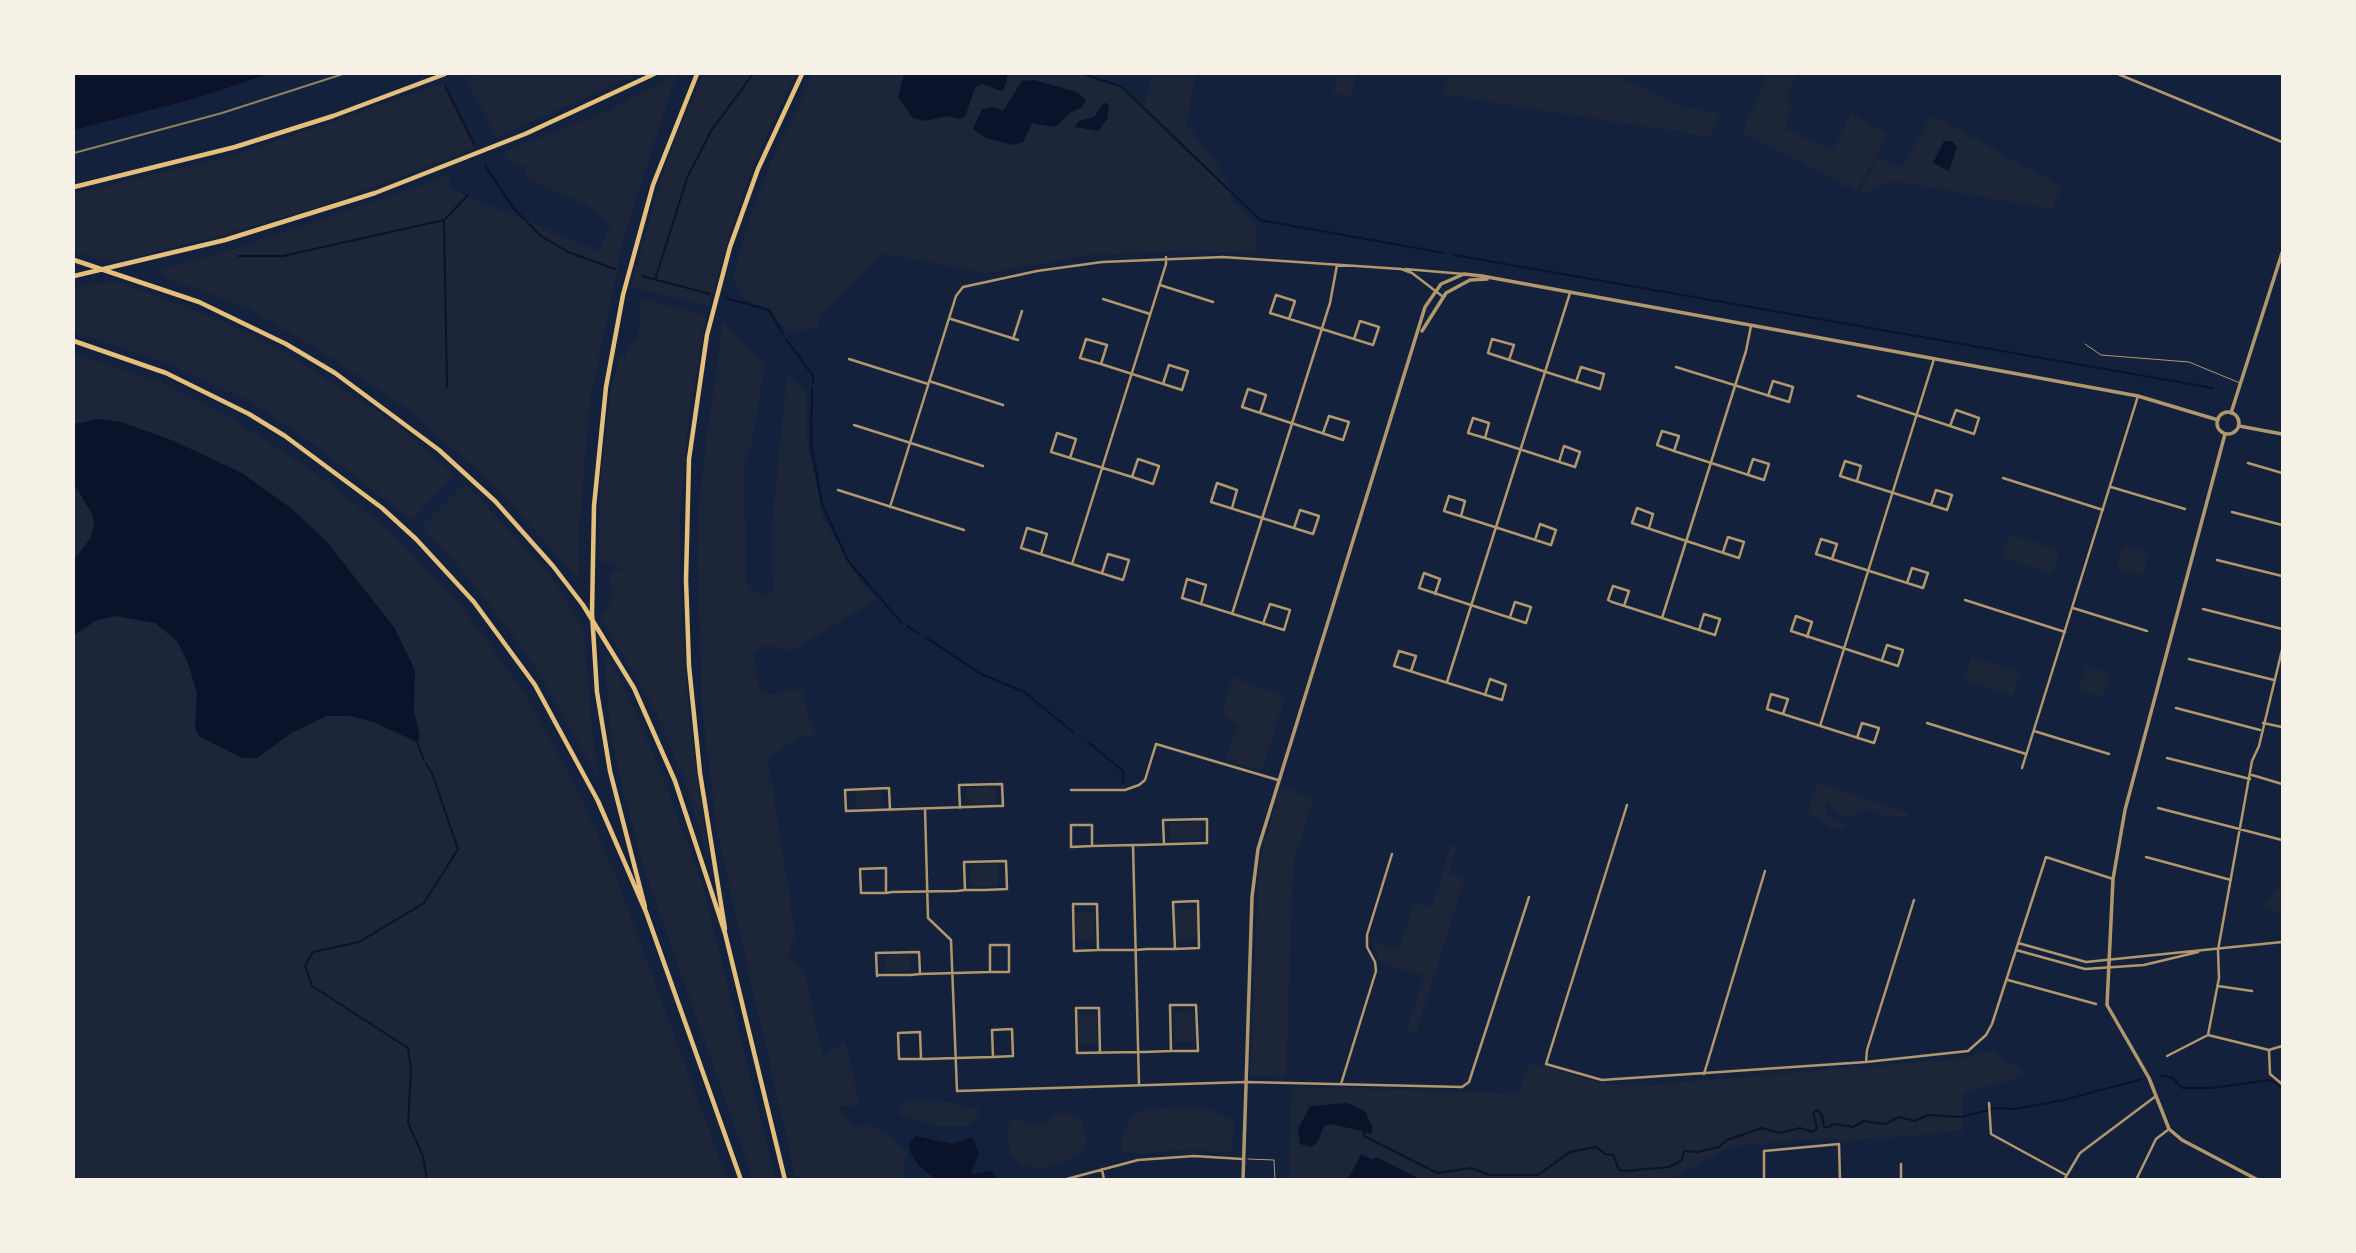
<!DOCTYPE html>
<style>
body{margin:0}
#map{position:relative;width:2356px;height:1253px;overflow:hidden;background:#14213d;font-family:"PT Sans",sans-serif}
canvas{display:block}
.frame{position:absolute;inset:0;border:75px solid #f6f1e7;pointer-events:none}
</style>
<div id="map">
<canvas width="2356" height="1253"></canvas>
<div class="frame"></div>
</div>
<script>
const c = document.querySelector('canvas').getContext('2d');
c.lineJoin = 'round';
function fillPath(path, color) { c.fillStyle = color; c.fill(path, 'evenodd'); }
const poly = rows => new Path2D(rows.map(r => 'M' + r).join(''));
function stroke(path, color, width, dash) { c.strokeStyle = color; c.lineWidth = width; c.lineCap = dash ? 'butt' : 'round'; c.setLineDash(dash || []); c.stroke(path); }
const green = poly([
 [477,74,636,74,497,138,465,79],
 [704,74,796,74,761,147,739,205,709,306,631,287,661,180,682,122],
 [813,74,1090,74,1123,86,1145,106,1152,74,1195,74,1186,124,1216,161,1232,193,1230,198,1257,224,1256,253,1183,251,1091,255,986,273,884,254,821,314,817,328,787,331,770,310,744,298,734,280,734,272,752,211,771,162],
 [1338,74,1355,74,1352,97,1333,93],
 [1450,74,1613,74,1684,107,1721,113,1710,137,1440,94],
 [1767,74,1797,74,1786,99,1792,109,1785,128,1833,151,1851,113,1888,134,1857,192,1742,133],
 [676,75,623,240,590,401,579,525,579,580,491,482,403,406,309,344,244,306,166,278,157,270,247,245,449,175,451,189,599,251,611,223,584,204,527,178,525,167,508,160,503,152,608,111],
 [443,83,476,148,325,205,225,234,112,262,74,252,74,193,236,155],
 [1932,115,2061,186,2052,209,1899,182,1887,183,1864,193,1860,191,1878,158,1902,168],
 [115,281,213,317,293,357,395,423,455,475,412,520,306,438,247,400,165,362,74,332,74,288],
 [641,298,706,315,688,423,680,520,680,577,689,719,710,862,682,775,656,712,600,616,612,599,613,590,608,576,622,568,598,560,600,484,611,390,621,353,625,361,629,345,638,337],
 [723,321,765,364,751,447,744,463,746,583,765,599,773,591,772,525,787,373,807,394,807,440,823,518,861,582,877,600,788,652,768,645,753,652,760,693,776,694,791,688,803,691,807,716,817,737,799,736,768,759,795,934,787,959,804,969,823,1058,845,1040,860,1105,838,1107,855,1127,867,1125,888,1134,907,1153,902,1179,796,1179,717,832,702,704,698,554,700,491],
 [74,353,161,383,227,416,313,471,391,532,460,604,525,694,579,792,616,877,727,1179,74,1179],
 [465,483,548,572,583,629,594,749,601,783,540,675,506,626,452,558,420,528],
 [2009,534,2060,550,2052,574,2002,558],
 [2124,545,2149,552,2142,576,2117,568],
 [604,654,610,658,660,769,702,884,775,1179,753,1179,647,877,624,794,610,728],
 [1971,657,2021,672,2013,696,1963,680],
 [2086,666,2111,674,2103,698,2078,690],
 [1233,677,1282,695,1284,700,1262,771,1226,759,1237,726,1222,714],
 [1817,782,1908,813,1907,817,1886,816,1870,809,1849,817,1842,816,1826,802,1826,812,1832,820,1846,823,1846,828,1832,828,1808,813],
 [1281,785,1313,799,1293,865,1286,1077,1250,1076,1259,863],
 [996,787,996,803,967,804,966,788],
 [881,790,881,807,856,807,855,791],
 [1201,822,1201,839,1171,840,1170,823],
 [1451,845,1457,847,1449,873,1465,878,1416,1033,1407,1030,1424,976,1380,962,1372,942,1399,950,1414,903,1432,907],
 [998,864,998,886,971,886,971,865],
 [2282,882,2282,916,2261,906],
 [1198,908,1199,938,1174,939,1174,909],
 [1075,913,1095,913,1095,940,1076,941],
 [910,954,910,971,886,972,886,955],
 [1194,1011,1195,1042,1175,1042,1174,1012],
 [1078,1015,1097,1015,1098,1044,1079,1044],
 [1992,1051,2029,1074,1962,1094,1963,1131,1842,1142,1835,1138,1732,1146,1671,1179,1289,1180,1292,1087,1519,1093,1529,1062,1609,1085,1646,1085,1957,1059],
 [906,1101,952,1102,964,1108,978,1108,980,1114,967,1126,937,1126,899,1114,901,1103],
 [1173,1107,1206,1107,1234,1121,1232,1152,1175,1150,1139,1154,1123,1152,1120,1143,1131,1117,1140,1111],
 [1065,1112,1081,1120,1087,1136,1082,1154,1043,1169,1023,1164,1012,1157,1007,1139,1010,1123,1016,1117,1036,1126,1047,1124,1052,1116]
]);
const water = poly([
 [74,74,269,74,190,100,74,130],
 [904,74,1008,74,1004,89,1000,91,983,84,975,87,965,117,960,119,948,116,925,121,913,118,898,97],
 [1034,80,1077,92,1086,100,1081,108,1070,113,1055,127,1032,123,1023,142,1013,145,986,138,973,129,982,109,992,107,1003,111,1022,81],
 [1104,103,1109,104,1107,119,1099,131,1075,127,1079,121,1094,117],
 [1944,141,1952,141,1957,147,1949,171,1933,163],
 [98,419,121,422,174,441,242,473,291,508,327,542,394,627,415,670,414,711,420,737,417,742,373,722,351,716,327,716,293,732,257,758,242,758,199,736,195,728,197,693,188,663,177,641,155,623,115,616,97,620,74,635,74,559,90,539,94,527,93,516,74,484,74,424],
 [1347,1103,1365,1111,1373,1128,1371,1134,1366,1132,1364,1138,1362,1131,1331,1124,1324,1126,1317,1143,1311,1147,1300,1144,1298,1129,1310,1106],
 [915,1136,953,1144,972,1137,979,1153,971,1174,991,1171,998,1179,936,1179,918,1165,911,1153,909,1144],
 [1361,1154,1373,1160,1375,1157,1420,1179,1348,1179]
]);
const stream = poly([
 [1084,74,1122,87,1260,220,1444,253],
 [445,86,474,144],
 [485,165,513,208,541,236,568,252,615,269],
 [1454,255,2213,388],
 [238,256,283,256,444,220],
 [642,276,710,294],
 [655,280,687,178,711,131,753,74],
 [726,298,769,310,783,334],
 [786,339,813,376,813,383],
 [447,387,444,220,468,195],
 [812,388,811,444,822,504,848,561,902,623],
 [907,626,920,634],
 [925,637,979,673,1024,692,1073,732],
 [417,742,424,760],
 [1088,742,1123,771,1123,782],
 [426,764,432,773,458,849,424,903,359,942,313,952,305,966,312,986,408,1048,411,1069,408,1123,423,1156,427,1180],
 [2162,1076,2172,1077,2182,1088,2211,1088,2270,1080,2282,1088],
 [1366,1137,1437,1173,1472,1168,1489,1175,1538,1175,1570,1152,1596,1147,1605,1154,1613,1155,1619,1170,1625,1171,1669,1167,1682,1160,1684,1151,1698,1152,1719,1147,1727,1140,1762,1128,1780,1133,1800,1128,1813,1132,1817,1128,1813,1113,1817,1110,1822,1115,1824,1127,1828,1127,1834,1124,1853,1127,1864,1121,1885,1124,1899,1117,1915,1121,1928,1115,1961,1117,1997,1108,2015,1109,2064,1100,2142,1079]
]);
const service = poly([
 [2085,344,2101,355,2189,362,2240,383],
 [1248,1159,1274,1160,1275,1180]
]);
const minor = poly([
 [2118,74,2282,142],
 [1405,269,1464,274],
 [1160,285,1213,302],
 [1103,299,1150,314],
 [951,319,1018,340],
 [1289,319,1295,301,1276,295,1270,313,1322,329,1373,345,1379,327,1360,321,1354,339],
 [1013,339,1022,311],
 [849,359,928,384],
 [1509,360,1514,345,1492,339,1488,353,1546,372,1600,389,1604,374,1581,367,1576,382],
 [1101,364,1080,358,1086,339,1107,345,1101,364,1182,390,1188,371,1169,365,1163,384],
 [1676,367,1789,402,1793,387,1773,381,1768,396],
 [929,381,1003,405],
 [1858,396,1892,407,1944,424,1974,434,1979,418,1956,410,1950,426],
 [1260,413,1266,395,1248,389,1242,407,1343,440,1349,422,1329,416,1323,433],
 [854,425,983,466],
 [1485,438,1489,423,1473,418,1468,433,1485,438,1575,467,1580,452,1564,446,1559,462],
 [1674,451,1679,436,1662,431,1657,445,1674,451,1764,480,1769,464,1753,459,1748,474],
 [1070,458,1076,439,1057,433,1051,452,1132,477,1138,459,1159,466,1153,484,1132,477],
 [2248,463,2282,473],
 [2003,478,2103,510],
 [1857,481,1861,466,1845,461,1840,476,1947,510,1952,495,1936,490,1931,505],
 [2111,487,2185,509],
 [838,490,964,530],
 [890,507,956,296,963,287,1037,271,1102,262,1223,257,1401,269,1412,273,1442,296],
 [1232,508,1237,490,1217,483,1211,502,1313,534,1319,516,1300,510,1294,528],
 [2232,512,2282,525],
 [1461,516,1465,501,1449,496,1444,511,1479,522,1551,545,1556,530,1540,524,1535,540],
 [1649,528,1653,514,1637,508,1632,523,1671,536,1739,558,1744,542,1728,537,1723,552],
 [1041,554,1047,534,1027,528,1021,548,1123,580,1129,560,1108,554,1102,573],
 [1832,559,1837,544,1821,539,1816,554,1923,588,1928,573,1912,568,1907,583],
 [2217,560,2282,576],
 [1072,564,1166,264,1166,257],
 [1435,594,1440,579,1424,573,1419,588,1486,610,1526,623,1531,607,1515,602,1510,617],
 [1965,600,2065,632],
 [1201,604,1206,585,1187,579,1182,598,1284,630,1290,610,1270,604,1263,624],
 [1624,606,1629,591,1613,586,1608,600,1612,602,1715,635,1720,619,1704,614,1699,630],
 [2073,608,2147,631],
 [2203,609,2282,629],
 [1232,614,1330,303,1337,265],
 [1662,618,1746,351,1751,326],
 [1807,637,1812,622,1796,616,1791,631,1898,666,1903,650,1887,645,1882,660],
 [2189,659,2274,680],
 [1411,671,1416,656,1399,651,1394,666,1502,700,1506,685,1490,679,1485,695],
 [1447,682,1570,293],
 [2176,708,2260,730],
 [1783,714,1788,699,1771,694,1767,709,1874,743,1879,728,1862,723,1857,738],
 [1927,723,2026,754],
 [2263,723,2282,727],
 [1820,726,1934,359],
 [2034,731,2109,754],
 [2167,758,2250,779],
 [2022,768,2138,396],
 [2252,775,2282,784],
 [1071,790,1125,790,1139,785,1145,780,1156,744,1278,780],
 [1627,805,1546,1064,1602,1080,1866,1062,1968,1051,1986,1035,1992,1024,2046,857,2113,879],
 [2158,808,2282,840],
 [925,809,928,918,951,940,957,1091,1246,1082,1462,1087,1469,1082,1529,897],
 [890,810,889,788,845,790,846,811,997,806,1003,806,1002,784,959,785,960,808],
 [1133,845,1139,1085],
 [1092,846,1071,847,1071,825,1092,825,1092,846,1133,845,1139,845,1207,843,1207,819,1163,820,1164,844],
 [2146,857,2231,880],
 [886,893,886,868,860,869,861,893,886,893,892,892,957,891,965,890,985,890,1007,889,1006,861,964,862,965,890],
 [2018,943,2086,962,2282,942],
 [1098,950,1097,904,1073,904,1074,951,1098,950,1136,950,1147,949,1175,949,1199,948,1198,901,1173,902,1175,949],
 [2016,950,2085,969,2144,965,2198,952],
 [920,974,919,952,876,953,877,976,879,975,910,975,920,974,990,972,1009,972,1009,945,990,945,990,972],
 [2008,980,2096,1004],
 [2218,986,2252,991],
 [2208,1035,2269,1050,2270,1074,2282,1084],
 [2269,1050,2282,1046],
 [1100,1053,1099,1008,1076,1008,1077,1053,1078,1053,1138,1052,1145,1052,1171,1051,1198,1051,1196,1005,1170,1005,1171,1051],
 [2167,1056,2208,1035,2219,978,2218,950,2252,761,2259,746,2282,650],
 [921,1059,920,1032,898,1033,899,1059,926,1059,956,1058,993,1057,1013,1056,1012,1029,992,1030,993,1057],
 [1866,1062,1867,1050,1914,900],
 [1704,1074,1765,871],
 [1341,1084,1376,971,1375,962,1367,947,1367,935,1392,854],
 [1989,1103,1991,1134,2066,1175],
 [1901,1164,1901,1180],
 [1102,1169,1104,1180],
 [1063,1180,1138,1160,1194,1156,1242,1159],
 [1764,1180,1764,1151,1839,1144,1840,1180],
 [2064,1180,2080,1153,2156,1096],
 [2136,1180,2156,1139,2169,1129]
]);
const tertiary = poly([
 [1422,331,1446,293,1470,280,1487,279],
 '2217 423a11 11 0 1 1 22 0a11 11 0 1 1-22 0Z',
 [2231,413,2282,253],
 [2239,426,2282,434],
 [2225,434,2125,810,2113,879,2107,1005,2149,1078,2169,1129,2182,1140,2258,1180],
 [1243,1180,1252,897,1258,849,1425,307,1441,284,1464,274,1482,276,2138,396,2218,420]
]);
const motorway = poly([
 [74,187,235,147,333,116,445,74],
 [74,260,199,302,286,344,335,373,439,450,495,501,553,566,583,605,634,688,675,781,725,933,785,1180],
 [74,276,225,240,375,193,525,134,654,74],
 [74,341,166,373,249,414,285,436,382,508,416,539,474,602,535,685,598,801,646,912,741,1180],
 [645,907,610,771,597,692,592,613,594,506,606,387,623,295,653,185,697,74],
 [725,929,700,773,689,666,686,580,689,459,707,335,730,247,758,169,802,74]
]);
const rail = poly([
 [74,153,222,113,343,74]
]);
fillPath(green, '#1d2539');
fillPath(water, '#0b132b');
stroke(stream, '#0b132b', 2);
stroke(service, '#b1986c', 1);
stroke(minor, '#b1986c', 2.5);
stroke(tertiary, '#b1986c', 3.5);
stroke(motorway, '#e5c07b', 4.5);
stroke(rail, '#918062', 2);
</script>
